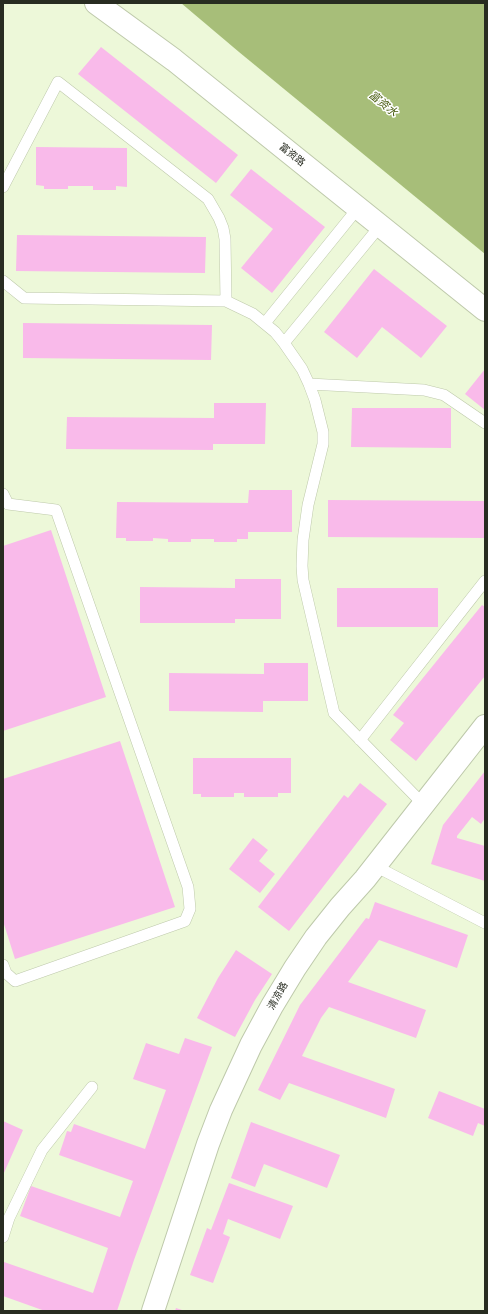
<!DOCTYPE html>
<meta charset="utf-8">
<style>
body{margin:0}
#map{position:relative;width:488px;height:1314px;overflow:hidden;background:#edf8d9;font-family:"PT Sans",sans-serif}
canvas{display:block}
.frame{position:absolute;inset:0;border:4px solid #282c21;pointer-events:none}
</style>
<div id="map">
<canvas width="488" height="1314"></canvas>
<div class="frame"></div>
</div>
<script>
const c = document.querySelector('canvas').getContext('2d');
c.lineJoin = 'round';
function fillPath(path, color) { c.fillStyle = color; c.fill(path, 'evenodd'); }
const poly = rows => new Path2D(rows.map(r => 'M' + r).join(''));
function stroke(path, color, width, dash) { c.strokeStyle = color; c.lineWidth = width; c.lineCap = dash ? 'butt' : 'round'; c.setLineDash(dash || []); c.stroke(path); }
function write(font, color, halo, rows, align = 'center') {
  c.font = font + ' "PT Sans","Noto Sans SC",sans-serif'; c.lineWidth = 3; c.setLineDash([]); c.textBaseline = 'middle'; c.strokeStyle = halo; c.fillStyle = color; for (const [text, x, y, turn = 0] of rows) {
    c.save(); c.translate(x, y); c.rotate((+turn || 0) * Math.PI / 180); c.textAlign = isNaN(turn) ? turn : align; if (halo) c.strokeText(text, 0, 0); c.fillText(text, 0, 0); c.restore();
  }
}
const water = poly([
 [181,3,485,3,485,254,239,52]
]);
const building = poly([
 [101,47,238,155,216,183,78,74],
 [36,147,127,148,127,187,116,186,116,190,93,190,93,186,68,186,68,189,44,189,44,186,36,185],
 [251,169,325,227,272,293,241,268,273,229,230,195],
 [17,235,206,237,205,273,16,271],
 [374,269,447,326,421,358,382,327,357,358,324,332],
 [23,323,212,325,211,360,23,358],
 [485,369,485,410,465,394],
 [214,403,266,403,265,444,213,444,213,450,66,449,67,417,214,418],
 [352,408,451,408,451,448,351,447],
 [249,490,292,490,292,532,248,532,248,539,237,539,237,542,214,542,214,539,191,539,191,542,168,542,168,539,153,538,153,541,126,541,126,538,116,538,117,502,248,503],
 [328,500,485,501,485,538,328,537],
 [51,530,106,697,3,731,3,546],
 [235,579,281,579,281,619,235,619,235,623,140,623,140,587,235,588],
 [337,588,438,588,438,627,337,627],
 [482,605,485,607,485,676,416,761,390,740,404,723,393,715],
 [264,663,308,663,308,701,263,701,263,712,169,711,169,673,264,674],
 [120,741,175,907,15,959,3,921,3,779],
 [193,758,291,758,291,793,278,793,278,797,244,797,244,793,234,793,234,797,201,797,201,794,193,794],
 [485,771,485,818,481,824,472,817,457,836,457,838,485,846,485,881,431,864,443,825],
 [360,783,387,804,289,931,258,907,344,795,348,798],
 [253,838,268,850,259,861,275,874,260,893,229,869],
 [375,902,468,935,457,968,379,940,348,982,426,1010,416,1038,329,1007,321,1018,302,1056,395,1089,386,1118,289,1083,280,1100,258,1090,300,1005,366,918,369,919],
 [236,950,272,974,255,1000,235,1037,197,1018,218,978],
 [185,1038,212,1047,134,1260,117,1311,45,1311,3,1296,3,1266,4,1262,93,1293,108,1248,20,1216,31,1186,120,1217,133,1181,59,1155,67,1131,71,1132,74,1124,145,1149,166,1090,133,1079,146,1043,179,1054],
 [439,1091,485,1109,485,1126,478,1123,473,1136,428,1118],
 [3,1121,23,1130,3,1175],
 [251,1122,340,1155,327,1188,264,1164,255,1187,231,1178],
 [229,1183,293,1206,280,1239,228,1219,223,1234,230,1237,213,1283,190,1275,207,1228,211,1230],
 [176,1308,185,1311,175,1311]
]);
const service = poly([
 [3,187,58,82,208,199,219,218,223,228,225,239,226,301],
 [3,281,24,298,226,301,253,314,275,332,284,343,302,369,309,384,315,400,323,432,323,444,308,505,303,540,302,566,303,580,334,713,423,804],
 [265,323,358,208],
 [284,343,380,226],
 [309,384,424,390,444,395,485,423],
 [3,494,8,504,56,510,188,887,190,909,185,921,15,981,6,973,3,965],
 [360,740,485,581],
 [375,866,485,923],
 [3,1237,9,1218,42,1150,92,1087]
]);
const tertiary = poly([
 [96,3,174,60,485,310],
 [153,1311,208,1144,221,1110,251,1045,272,1006,295,968,316,937,340,907,365,879,485,726]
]);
const streetNames = [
 ["富资路",292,155,39],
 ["清凉路",278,996,-60]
];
const waterNames = [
 ["富资水",383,104,39]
];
fillPath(water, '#a7be79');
fillPath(building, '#f9baea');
stroke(service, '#bec9ab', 12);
stroke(tertiary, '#bec9ab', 24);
stroke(service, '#fff', 11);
stroke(tertiary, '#fff', 22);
write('10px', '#282c21', '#fff', streetNames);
write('italic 11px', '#475a0e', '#fff', waterNames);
</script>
